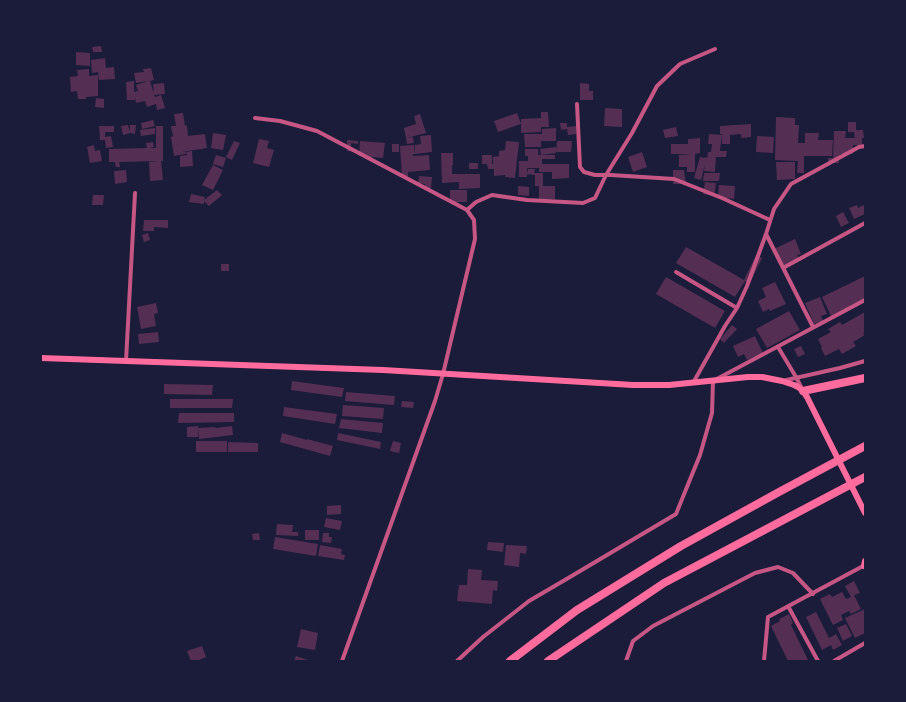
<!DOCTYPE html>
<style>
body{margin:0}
#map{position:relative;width:906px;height:702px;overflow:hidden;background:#1b1b3a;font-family:Manrope,sans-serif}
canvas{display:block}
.frame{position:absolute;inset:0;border:42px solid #1b1b3a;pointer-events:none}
</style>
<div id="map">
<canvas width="906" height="702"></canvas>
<div class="frame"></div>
</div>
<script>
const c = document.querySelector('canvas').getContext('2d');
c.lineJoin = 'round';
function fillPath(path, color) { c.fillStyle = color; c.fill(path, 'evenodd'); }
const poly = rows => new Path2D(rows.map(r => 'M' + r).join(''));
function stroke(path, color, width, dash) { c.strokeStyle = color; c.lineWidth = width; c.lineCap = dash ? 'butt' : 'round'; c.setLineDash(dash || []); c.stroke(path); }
const building = poly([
 [101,46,102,52,93,52,92,47],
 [76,52,90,53,90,66,76,65],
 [105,58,106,68,114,67,115,79,99,80,98,72,92,73,91,60],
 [151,68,154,80,150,81,155,97,161,95,165,108,157,110,156,104,147,107,145,101,136,103,135,97,135,100,127,100,126,82,134,81,134,92,138,91,136,85,148,81,136,83,134,73,144,72,143,69],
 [89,69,89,76,98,75,98,96,86,97,86,99,78,99,77,91,71,92,70,77,78,76,77,70],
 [164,83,165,94,154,95,153,84],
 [580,83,589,84,589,91,593,91,593,100,580,100],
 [96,98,104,99,104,108,95,107],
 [605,108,622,109,622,127,604,126],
 [541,112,548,112,549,127,541,127,541,132,521,133,521,119,541,118],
 [183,113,185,126,187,125,188,136,205,134,207,148,182,152,185,152,186,154,174,156,171,137,173,136,171,126,176,126,174,114],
 [517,113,521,124,498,132,494,121],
 [420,114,426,133,406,138,404,128,416,124,414,116],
 [776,117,795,118,795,125,799,125,798,143,805,143,805,133,819,133,818,140,833,140,832,156,804,156,804,173,797,173,798,161,775,160],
 [153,120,155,126,142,129,141,123],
 [848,122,856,122,856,130,863,130,864,138,862,138,862,146,853,145,853,154,840,154,839,163,828,163,828,158,833,158,834,131,846,131,845,138,855,138,854,132,848,132],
 [560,123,567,123,567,127,576,126,576,134,568,135,567,129,561,130],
 [751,124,751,137,741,138,741,134,730,135,730,144,722,144,722,134,720,134,720,126],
 [128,125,130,132,130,125,136,125,135,134,130,133,123,135,121,126],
 [99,126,114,126,114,132,105,132,105,137,111,136,113,147,106,148,105,140,100,140],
 [156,126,163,126,163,161,161,161,163,180,150,181,149,162,158,161,119,162,120,167,116,167,115,162,109,162,109,149,147,148,146,143,153,142,154,147,149,148,156,148],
 [676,127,678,136,665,138,663,130],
 [155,128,155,134,141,136,140,130],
 [556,128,556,141,541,141,541,139,541,147,525,147,524,134,542,134,542,129],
 [213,133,226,135,223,150,211,148],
 [709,134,722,135,720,151,727,151,726,157,716,157,715,172,704,171,705,164,701,180,694,178,700,157,705,158,705,157,707,158,708,152,711,152,712,144,708,144],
 [431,135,432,152,415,154,415,145,421,144,420,136],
 [757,136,774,137,773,153,756,152],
 [413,137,414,143,407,144,406,138],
 [700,138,700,153,695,154,695,172,687,172,687,167,679,167,679,155,691,154,671,154,671,144,688,144,688,139],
 [259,139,269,141,267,148,274,150,269,167,253,163],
 [347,140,358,141,358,144,351,143,351,148,357,149,357,152,347,151],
 [234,141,240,143,232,160,226,157],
 [360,141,385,143,383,158,359,156],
 [506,141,519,142,515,178,505,177,505,175,494,176,494,169,488,169,487,164,482,164,482,155,492,155,492,164,493,164,493,157,499,156,499,151,505,150],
 [557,141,572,141,571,152,556,152],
 [392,144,399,144,399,152,392,152],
 [94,145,95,151,100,150,102,161,90,163,87,147],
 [414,145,415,154,413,154,413,156,429,155,430,170,408,172,408,176,402,176,400,146],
 [556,147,556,153,541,155,540,149],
 [525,149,538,149,538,155,555,155,555,159,542,159,542,164,569,164,569,178,552,179,552,172,539,172,539,168,527,168,527,177,519,177,519,161,528,161,528,156,525,156],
 [192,151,193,166,180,167,180,156,187,155,186,152],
 [642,152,647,167,633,172,628,157],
 [441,153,453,153,453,165,452,165,452,174,480,174,480,188,459,189,459,182,442,183],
 [216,155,226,158,223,167,213,164],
 [776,162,795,162,795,179,777,180],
 [469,163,478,163,478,169,469,169],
 [213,165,223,170,213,190,202,185],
 [528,169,535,169,534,173,543,173,543,186,555,186,555,199,539,199,539,186,535,186,535,175,527,174],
 [126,170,127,182,115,184,114,171],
 [673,170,684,170,686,184,673,184],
 [704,173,720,173,719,181,703,181],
 [419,176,432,177,431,188,425,188,425,184,418,183],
 [705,182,716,183,714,196,703,194],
 [719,185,735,186,734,199,718,197],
 [518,186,529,187,529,196,518,195],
 [217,190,222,195,209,206,204,201,204,204,189,202,191,194,205,197,204,200],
 [450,190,467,190,467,202,450,202],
 [93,195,104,195,103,205,92,205],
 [857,205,858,208,864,205,865,214,854,219,849,208],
 [843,212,849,223,841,227,836,216],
 [144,220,168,220,168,228,154,227,154,231,143,231],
 [148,233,150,240,144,242,142,235],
 [795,239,801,254,797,255,799,259,782,267,774,249],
 [686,247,744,280,756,255,762,258,750,283,745,281,735,297,676,263],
 [221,264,229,264,229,271,221,271],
 [865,276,865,300,831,316,822,297],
 [666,277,725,311,715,328,656,294],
 [775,282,786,304,770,311,769,309,763,312,758,301,766,297,762,288],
 [820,297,827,314,821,316,823,321,814,324,805,303],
 [156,303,158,313,154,314,156,326,141,329,137,307],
 [789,311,800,330,767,348,756,329],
 [865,312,865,332,863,333,865,335,853,342,856,346,842,354,839,349,825,356,821,348,822,347,818,339,831,332,828,329,840,322,842,325],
 [732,325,737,329,724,343,720,339],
 [158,332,159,342,139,344,138,334],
 [755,336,763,353,747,360,744,354,738,357,733,346],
 [801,346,805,354,798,357,794,349],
 [292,381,344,388,342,397,291,390],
 [164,384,213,385,212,395,164,394],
 [346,392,395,396,394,405,345,401],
 [170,399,233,399,232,408,170,408],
 [402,401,414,402,413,408,401,407],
 [343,405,384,408,383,419,342,416],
 [284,407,337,414,335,424,283,416],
 [179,413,234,413,234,422,178,423],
 [341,419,383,423,382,433,339,428],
 [198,426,198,437,187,437,187,427],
 [232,426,233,435,199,439,198,428,215,427,215,428],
 [282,433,307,440,307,439,333,446,330,456,280,442],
 [338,433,381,442,380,449,337,440],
 [196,441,227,441,227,452,196,452],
 [393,441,401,443,399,453,390,451],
 [228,442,258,443,258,452,228,452],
 [341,505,341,514,327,515,327,506],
 [326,518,342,521,340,530,324,527],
 [277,524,293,525,292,532,298,532,298,536,276,535],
 [305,530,319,530,319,540,305,540],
 [259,533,260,540,253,540,252,534],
 [323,533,329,533,329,537,332,537,331,543,322,542],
 [275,537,318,544,316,556,273,549],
 [488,542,504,543,503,552,487,550],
 [320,545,342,549,341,554,345,555,344,560,318,556],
 [506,545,527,546,526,554,520,553,519,567,504,565],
 [468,569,482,570,481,580,498,581,497,591,493,590,492,604,457,601,459,585,467,585],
 [854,581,860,593,854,595,861,609,851,614,849,611,841,615,843,620,833,625,820,599,830,594,832,597,842,592,846,599,851,597,845,586],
 [865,609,865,633,855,638,845,618],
 [816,612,829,638,836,634,842,645,833,650,831,645,822,650,806,617],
 [789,614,793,623,791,625,808,660,807,661,788,661,771,626,780,621,779,619],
 [846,624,852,636,843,641,837,628],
 [301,629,318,633,315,650,297,647],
 [202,646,206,657,197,661,191,661,187,651],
 [296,656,311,661,294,661]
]);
const minor = poly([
 [577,104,580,167,584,172,595,175,611,175,674,179,722,198,770,220],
 [255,118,280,121,317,131,467,210,474,220,475,239,443,374,435,401,342,661],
 [467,210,476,202,492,195,527,200,583,203,595,198,606,175,632,133,657,86,680,64,715,49],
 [783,268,865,223],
 [676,272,737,308],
 [813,327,766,234,774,209,791,184,859,147,865,146],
 [778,347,796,377,802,389],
 [126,361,135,193],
 [782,381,840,368,865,361],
 [693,383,725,326,737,308,747,286,766,234],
 [788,606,818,661],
 [457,661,483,637,529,601,570,577,676,514,700,455,712,413,713,381,865,300],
 [626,661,633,641,653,626,755,573,778,567,793,573,813,594],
 [764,661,768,617,865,565],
 [834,661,865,643]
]);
const secondary = poly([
 [41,358,383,370,633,385,669,385,748,377,762,377,782,381,794,385,798,387,803,391,807,397,865,513],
 [864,566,865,561]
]);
const motorway = poly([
 [803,391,865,378],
 [510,661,577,610,681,546,779,492,865,446],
 [548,661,664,583,865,477]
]);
fillPath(building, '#542f53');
stroke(minor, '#c65784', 4);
stroke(secondary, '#ff6b9d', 6);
stroke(motorway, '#ff6b9d', 8);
</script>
